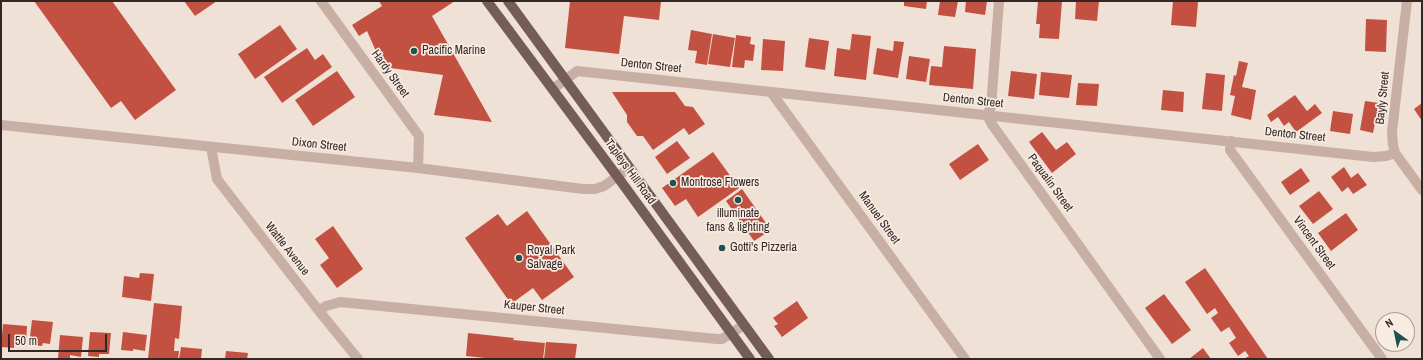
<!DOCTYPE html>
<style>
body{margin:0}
#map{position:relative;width:1423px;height:360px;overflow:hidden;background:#f0e1d6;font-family:"Archivo Narrow",sans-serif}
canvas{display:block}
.frame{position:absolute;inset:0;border:2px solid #322725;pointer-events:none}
.north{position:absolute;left:1375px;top:312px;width:40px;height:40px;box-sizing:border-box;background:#f8ebe2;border:1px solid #a99d96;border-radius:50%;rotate:327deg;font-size:11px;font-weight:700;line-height:16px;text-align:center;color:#322725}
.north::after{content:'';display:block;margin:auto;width:14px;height:18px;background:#1c5250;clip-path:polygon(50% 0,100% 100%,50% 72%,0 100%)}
.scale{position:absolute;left:8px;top:334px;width:99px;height:18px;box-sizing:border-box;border:2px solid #322725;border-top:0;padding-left:5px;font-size:12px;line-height:14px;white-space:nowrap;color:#322725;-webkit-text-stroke:3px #f8ebe2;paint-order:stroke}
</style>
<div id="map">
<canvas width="1423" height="360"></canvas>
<div class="frame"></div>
<div class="north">N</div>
<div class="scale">50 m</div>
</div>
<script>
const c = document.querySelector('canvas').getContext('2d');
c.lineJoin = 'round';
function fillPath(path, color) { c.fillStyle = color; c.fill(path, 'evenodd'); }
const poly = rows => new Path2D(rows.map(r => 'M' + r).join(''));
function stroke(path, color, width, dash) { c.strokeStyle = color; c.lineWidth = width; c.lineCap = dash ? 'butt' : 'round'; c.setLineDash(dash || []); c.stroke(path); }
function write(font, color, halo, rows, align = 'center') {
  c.font = font + ' "Archivo Narrow",sans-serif'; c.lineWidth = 3.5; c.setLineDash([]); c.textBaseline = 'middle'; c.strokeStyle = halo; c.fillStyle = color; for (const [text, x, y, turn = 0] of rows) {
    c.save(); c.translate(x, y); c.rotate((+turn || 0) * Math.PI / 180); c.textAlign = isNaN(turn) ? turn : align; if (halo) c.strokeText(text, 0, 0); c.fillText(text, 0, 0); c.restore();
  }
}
const building = poly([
 [34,1,112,1,176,90,135,120,121,101,111,108],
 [184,1,217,1,195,16],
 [379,1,455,1,432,16,492,122,434,115,443,75,383,67,367,31,359,36,352,25,382,6],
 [570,1,661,1,659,20,624,16,619,54,565,48],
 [904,1,927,1,926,9,904,6],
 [940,1,958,1,955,17,938,15],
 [966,1,987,1,985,15,965,12],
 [1038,1,1062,1,1059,39,1039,38,1040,24,1036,24],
 [1076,1,1099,1,1097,21,1075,19],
 [1173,1,1198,2,1196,27,1171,25],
 [1366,19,1387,20,1386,52,1365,51],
 [280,25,297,49,255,79,238,54],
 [691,30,712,34,707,65,695,63,697,51,688,50],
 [713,34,735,38,730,67,708,64],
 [852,34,871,36,866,80,834,76,837,48,850,50],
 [736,35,751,37,750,44,755,45,753,61,745,60,744,68,732,67],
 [809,38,829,41,825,70,805,67],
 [763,39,785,41,783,71,761,70],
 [894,41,904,42,898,78,873,74,877,48,893,51],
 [944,46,976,49,973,89,929,85,931,66,942,67],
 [307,48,315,60,323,54,332,67,282,103,264,77],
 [909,56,930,59,926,82,906,79],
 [1239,61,1248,63,1242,87,1256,90,1251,120,1231,115,1235,96,1230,95,1234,75,1236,76],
 [337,71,355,97,313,126,295,100],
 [1011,71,1037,74,1034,99,1008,96],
 [1041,72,1072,75,1069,98,1039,95],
 [1206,73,1225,75,1222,111,1202,109],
 [1078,83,1099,84,1097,106,1076,105],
 [1163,90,1184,92,1183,112,1161,110],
 [612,92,675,92,685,106,693,107,705,124,689,135,684,128,653,150,643,136,637,136,627,122,627,115],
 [1295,95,1307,111,1315,104,1322,113,1296,132,1289,122,1284,126,1278,117,1271,122,1267,115],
 [1365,101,1379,103,1373,133,1360,130],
 [1422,103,1422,121,1414,109],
 [1333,111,1353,114,1350,134,1330,131],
 [1042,132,1056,150,1067,142,1076,154,1052,173,1029,142],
 [677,141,690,158,667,174,655,157],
 [978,144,989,160,960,180,949,164],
 [713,152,739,188,698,217,686,199,675,206,662,188],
 [1344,167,1351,178,1358,173,1367,185,1353,194,1348,187,1342,192,1331,177],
 [1301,168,1310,181,1290,195,1281,182],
 [742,189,771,230,754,241,726,201],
 [1319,191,1333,209,1313,224,1299,206],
 [527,211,574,277,542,300,533,288,511,304,465,238,498,214,507,226],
 [1346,213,1358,230,1331,251,1318,233],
 [333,226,363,269,337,288,320,265,329,258,315,239],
 [1205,268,1268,359,1244,359,1249,356,1245,351,1238,356,1229,343,1236,338,1229,327,1221,332,1211,318,1218,313,1215,308,1207,314,1185,282],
 [140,273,154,274,151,301,122,297,124,276,139,278],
 [1164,294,1191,330,1172,344,1145,308],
 [797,301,808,318,782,337,774,326,778,324,773,318],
 [154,303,182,306,179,339,175,338,174,351,179,351,178,359,148,359],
 [32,320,53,322,50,344,43,343,42,346,29,345],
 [3,324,27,326,26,344,14,344,14,348,1,347],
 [90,332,111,333,109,354,99,354,99,357,88,356],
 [123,332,147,335,145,351,133,349,133,351,121,350],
 [468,333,514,338,513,340,545,343,543,359,494,359,466,356],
 [60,335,83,337,81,357,70,355,70,359,58,358],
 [546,342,577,344,575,359,544,359],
 [181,347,202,349,201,359,179,359],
 [1203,348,1211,359,1189,359],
 [226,351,248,353,247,359,225,359]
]);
const minor = poly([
 [321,1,419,136,418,168],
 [999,1,991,107,987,115,991,123,1160,359],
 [1407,1,1392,132,1393,145,1395,153,1422,190],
 [553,89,577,71,1373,157,1386,156,1395,153],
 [771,92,965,359],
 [1,125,418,168,583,189,595,189,604,186,629,168],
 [1231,141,1230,150,1382,359],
 [211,147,217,179,319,311,358,359],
 [319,311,326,306,340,302,717,339,722,339,744,325]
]);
const major = poly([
 [487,1,617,176,750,359],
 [508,1,769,359]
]);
const markers = [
 [414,51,4,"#1c5250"],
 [673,183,4,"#1c5250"],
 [738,200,4,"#1c5250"],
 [722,248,4,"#1c5250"],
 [519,258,4,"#1c5250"]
];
const poiNames = [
 ["Pacific Marine",422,51],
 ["Montrose Flowers",681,183],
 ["illuminate",738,214,"center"],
 ["fans & lighting",738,228,"center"],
 ["Gotti's Pizzeria",730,248],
 ["Royal Park",527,251],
 ["Salvage",527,265]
];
const streetNames = [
 ["Denton Street",651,66,6],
 ["Hardy Street",390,74,54],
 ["Bayly Street",1383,98,-84],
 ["Denton Street",973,101,6],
 ["Denton Street",1295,135,6],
 ["Dixon Street",319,145,6],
 ["Tapleys Hill Road",630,172,54],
 ["Paqualin Street",1050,183,54],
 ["Manuel Street",879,218,54],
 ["Vincent Street",1314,243,54],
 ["Wattle Avenue",287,249,52],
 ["Kauper Street",534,308,6]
];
fillPath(building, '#c35141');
stroke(minor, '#c7afa3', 10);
stroke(major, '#745d56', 10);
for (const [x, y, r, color] of markers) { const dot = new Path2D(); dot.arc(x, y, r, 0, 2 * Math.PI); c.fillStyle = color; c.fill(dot); stroke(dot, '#f8ebe2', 1.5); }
write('12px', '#322725', '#f8ebe2', poiNames, 'left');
write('12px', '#322725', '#f8ebe2', streetNames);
</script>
